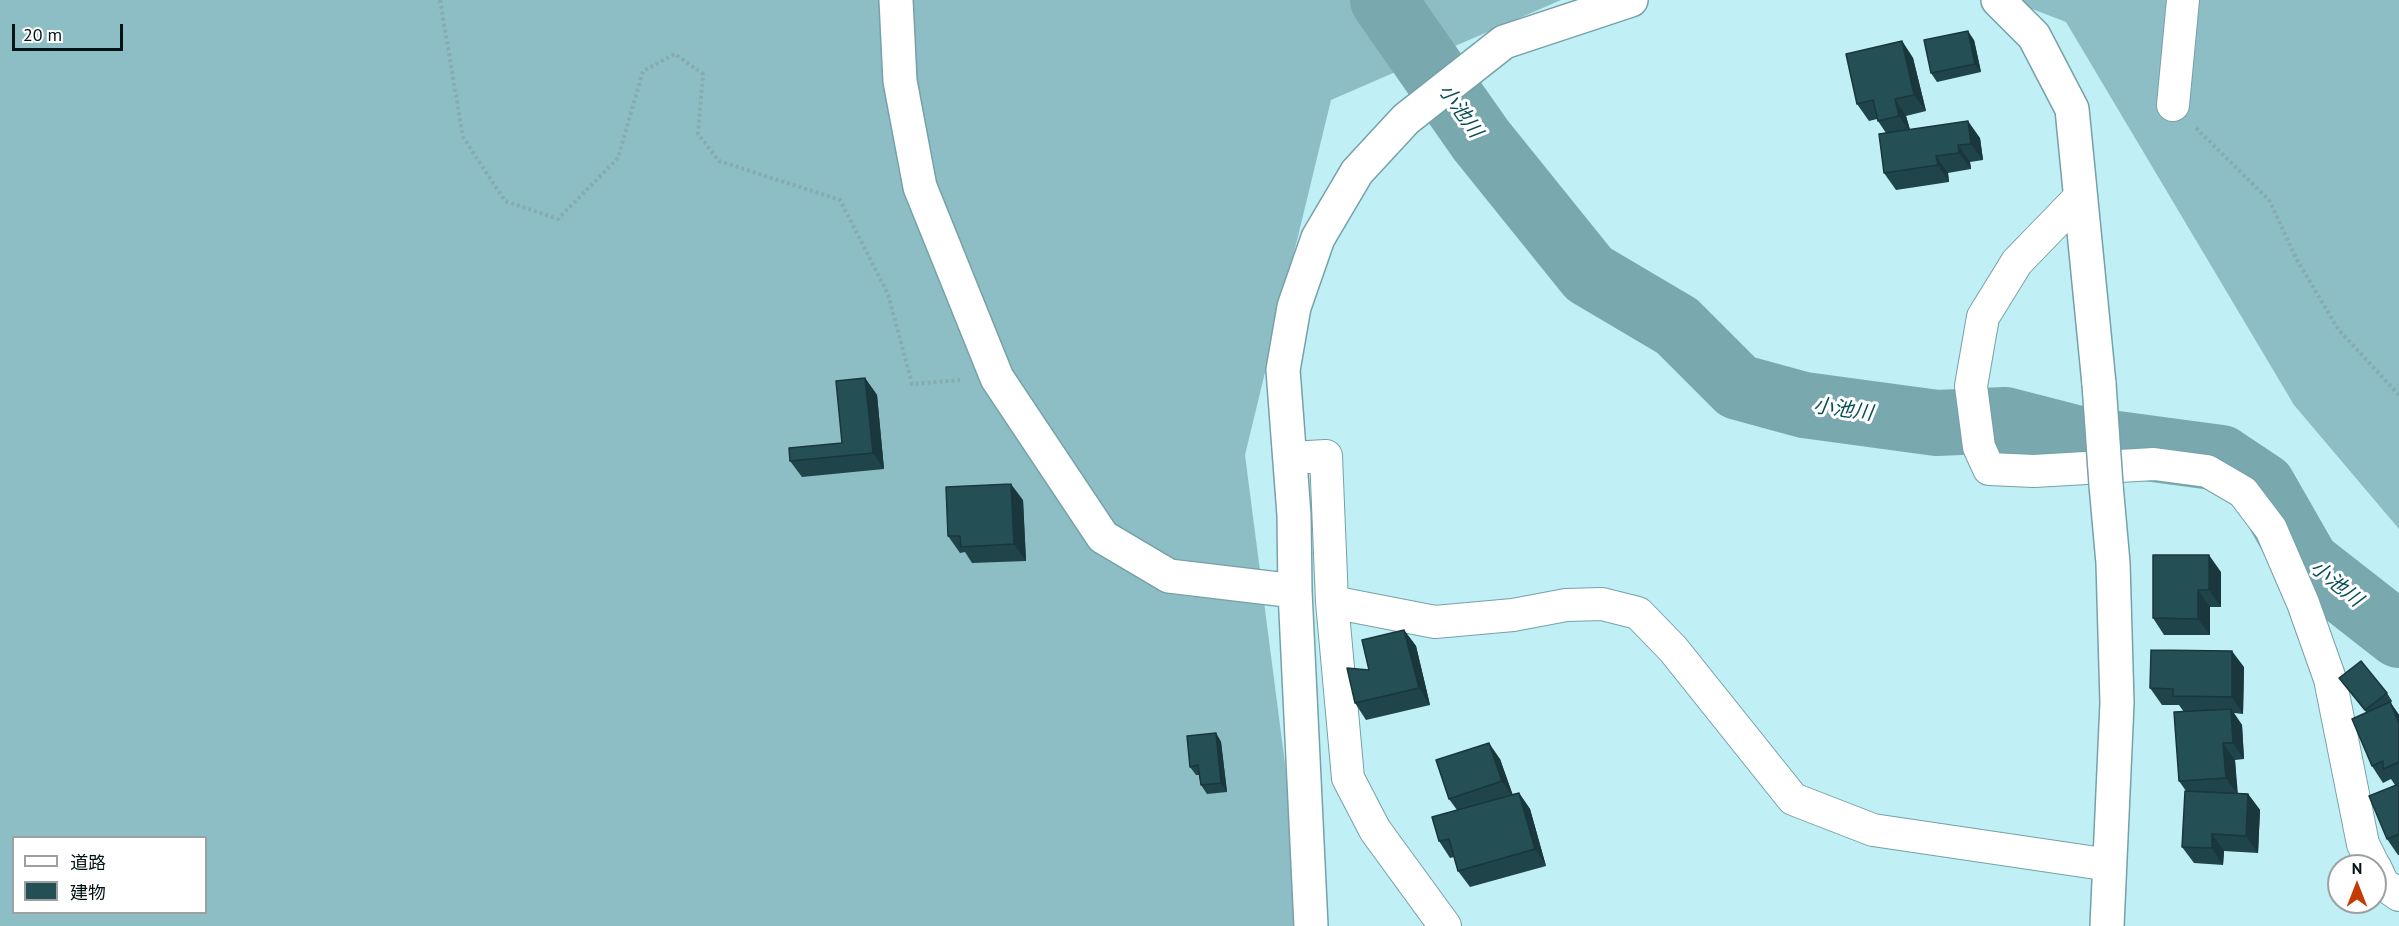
<!DOCTYPE html>
<meta charset="utf-8">
<style>
body{margin:0}
#map{position:relative;width:2399px;height:926px;overflow:hidden;background:#c0eff5;font-family:"PT Sans","Noto Sans JP",sans-serif}
canvas{display:block}
.legend{position:absolute;left:12px;top:836px;width:195px;height:78px;box-sizing:border-box;background:#fff;border:2px solid #9ba1a2;margin:0;padding:8px 10px;list-style:none;font-size:18px;color:#041416}
.legend li{display:flex;align-items:center;gap:12px;height:30px}
.legend b{width:30px;border:2px solid #9ba1a2}
.north{position:absolute;left:2327px;top:854px;width:60px;height:60px;box-sizing:border-box;background:#fff;border:2px solid #9ba1a2;border-radius:50%;rotate:0deg;font-size:16px;font-weight:700;line-height:24px;text-align:center;color:#041416}
.north::after{content:'';display:block;margin:auto;width:21px;height:27px;background:#c33c04;clip-path:polygon(50% 0,100% 100%,50% 72%,0 100%)}
.scale{position:absolute;left:12px;top:24px;width:111px;height:27px;box-sizing:border-box;border:3px solid #041416;border-top:0;padding-left:8px;font-size:18px;line-height:21px;white-space:nowrap;color:#041416;-webkit-text-stroke:4px #fff;paint-order:stroke}
</style>
<div id="map">
<canvas width="2399" height="926"></canvas>
<ul class="legend">
<li><b style="height:8px;background:#fff"></b>道路</li>
<li><b style="height:16px;background:#244f55"></b>建物</li>
</ul>
<div class="north">N</div>
<div class="scale">20 m</div>
</div>
<script>
const c = document.querySelector('canvas').getContext('2d');
c.lineJoin = 'round';
function fillPath(path, color) { c.fillStyle = color; c.fill(path, 'evenodd'); }
const poly = rows => new Path2D(rows.map(r => 'M' + r).join(''));
function stroke(path, color, width, dash) { c.strokeStyle = color; c.lineWidth = width; c.lineCap = dash ? 'butt' : 'round'; c.setLineDash(dash || []); c.stroke(path); }
function write(font, color, halo, rows, align = 'center') {
  c.font = font + ' "PT Sans","Noto Sans JP",sans-serif'; c.lineWidth = 6; c.setLineDash([]); c.textBaseline = 'middle'; c.strokeStyle = halo; c.fillStyle = color; for (const [text, x, y, turn = 0] of rows) {
    c.save(); c.translate(x, y); c.rotate((+turn || 0) * Math.PI / 180); c.textAlign = isNaN(turn) ? turn : align; if (halo) c.strokeText(text, 0, 0); c.fillText(text, 0, 0); c.restore();
  }
}
const forest = poly([
 [0,0,1561,0,1331,100,1245,455,1306,926,0,926],
 [14,838,206,838,206,912,14,912],
 [2009,0,2399,0,2399,529,2294,405,2066,22]
]);
const river = poly([
 [1383,0,1481,140,1589,274,1677,326,1738,387,1804,405,1937,423,2005,420,2079,439,2221,458,2263,486,2307,563,2399,635]
]);
const path = poly([
 [440,0,463,137,505,201,558,219,618,158,643,71,675,54,703,74,698,134,719,161,840,200,888,294,912,384,960,380],
 [2196,128,2269,200,2297,260,2338,329,2399,395]
]);
const street = poly([
 [2173,105,2183,0],
 [2080,197,2017,262,1983,317,1971,386,1979,447,1989,469,2034,471,2154,464,2207,471,2243,492,2271,529,2303,603,2330,679,2363,844,2374,866],
 [1290,458,1326,456,1332,602,1348,778,1375,830,1445,926],
 [1332,602,1435,622,1513,615,1566,605,1602,604,1638,613,1673,649,1793,799,1873,830,2110,865],
 [2375,867,2383,884,2399,895]
]);
const secondary = poly([
 [896,0,900,81,920,187,997,378,1103,537,1169,576,1295,591],
 [1998,0,2034,36,2072,109,2099,384],
 [2106,485,2113,563,2117,703,2107,926],
 [1311,926,1295,591,1294,515,1283,370,1294,307,1318,238,1357,172,1406,119,1504,42,1631,0]
]);
const secondaryBridge = poly([
 [2099,384,2106,485]
]);
const wall = poly([
 [1974,40,1981,72,1937,82,1931,73],
 [1902,41,1913,58,1926,111,1906,116,1910,130,1980,138,1983,160,1970,162,1971,169,1948,173,1949,182,1896,190,1884,173,1886,133,1878,121,1877,119,1869,121,1857,104],
 [865,378,877,395,884,469,802,477,790,461,842,443],
 [1023,500,1026,561,972,563,965,552,960,553,948,536],
 [2221,572,2221,607,2210,607,2210,635,2164,635,2153,618],
 [1404,630,1416,646,1430,705,1366,720,1355,703],
 [2244,667,2243,714,2234,713,2242,725,2244,759,2235,760,2237,793,2248,794,2260,810,2258,853,2224,851,2223,865,2194,863,2182,847,2186,791,2179,781,2184,712,2179,705,2162,705,2150,688],
 [2339,678,2387,693,2392,701,2391,703,2399,715,2399,855,2398,855,2387,839,2395,785,2391,779,2383,783,2372,766,2366,712],
 [1216,733,1221,742,1227,792,1207,794,1201,785,1199,775,1196,775,1190,767],
 [1500,759,1512,794,1519,793,1530,809,1546,866,1470,887,1458,871,1454,857,1450,858,1439,841,1457,810,1449,799]
]);
const shadedWall = poly([
 [1968,31,1974,40,1981,72,1975,64],
 [1902,41,1913,58,1926,111,1914,95],
 [1895,99,1906,116,1911,133,1899,116],
 [1968,121,1980,138,1983,160,1971,144],
 [1958,145,1970,162,1971,169,1959,153],
 [1936,156,1948,173,1949,182,1938,165],
 [865,378,877,395,884,469,873,453],
 [1011,484,1023,500,1026,561,1014,544],
 [2209,555,2221,572,2221,607,2209,590],
 [2198,590,2210,607,2210,635,2198,619],
 [1404,630,1416,646,1430,705,1419,688],
 [2232,651,2244,667,2243,714,2232,697],
 [2390,702,2399,715,2399,723],
 [2231,709,2242,725,2244,759,2233,743],
 [1216,733,1221,742,1227,792,1221,783],
 [1489,743,1500,759,1514,798,1502,781],
 [2223,743,2235,760,2238,795,2226,778],
 [1519,793,1530,809,1546,866,1535,849],
 [2248,794,2260,810,2258,853,2246,836],
 [2212,834,2224,851,2223,865,2212,848]
]);
const building = poly([
 [1968,31,1975,64,1931,73,1924,40,1968,31],
 [1902,41,1914,95,1895,99,1899,116,1878,121,1873,100,1857,104,1846,54,1902,41],
 [1968,121,1971,144,1958,145,1959,153,1936,156,1938,165,1884,173,1879,134,1968,121],
 [865,378,873,453,790,461,789,448,842,443,836,381,865,378],
 [1011,484,1014,544,961,547,960,536,948,536,946,487,1011,484],
 [2153,555,2209,555,2209,590,2198,590,2198,619,2153,618,2153,555],
 [1404,630,1419,688,1355,703,1347,668,1369,670,1362,640,1404,630],
 [2151,650,2232,651,2232,697,2173,696,2173,689,2150,688,2151,650],
 [2361,661,2387,693,2365,710,2339,678,2361,661],
 [2390,702,2399,723,2399,762,2383,769,2383,761,2372,766,2352,719,2390,702],
 [2231,709,2233,743,2223,743,2226,778,2179,781,2174,712,2231,709],
 [1216,733,1221,783,1201,785,1198,765,1190,767,1187,736,1216,733],
 [1489,743,1502,781,1449,799,1436,760,1489,743],
 [2399,784,2399,834,2387,839,2369,796,2399,784],
 [2185,791,2248,794,2246,836,2212,834,2212,848,2182,847,2185,791],
 [1519,793,1535,849,1458,871,1449,839,1439,841,1432,817,1519,793]
]);
const waterNames = [
 ["小池川",1460,111,55],
 ["小池川",1843,410,8],
 ["小池川",2336,584,39]
];
fillPath(forest, '#8ebec5');
stroke(river, '#79a8af', 66);
stroke(street, '#75a1a7', 34);
stroke(secondary, '#75a1a7', 36);
stroke(path, '#86abb0', 4, [3, 3]);
stroke(street, '#fff', 32);
stroke(secondary, '#fff', 33);
stroke(secondaryBridge, '#75a1a7', 36, []);
stroke(secondaryBridge, '#fff', 33);
fillPath(wall, '#1f4449');
fillPath(shadedWall, '#19373c');
fillPath(building, '#244f55');
stroke(building, '#19373c', 1.5);
write('italic 20px', '#064f57', '#fff', waterNames);
</script>
